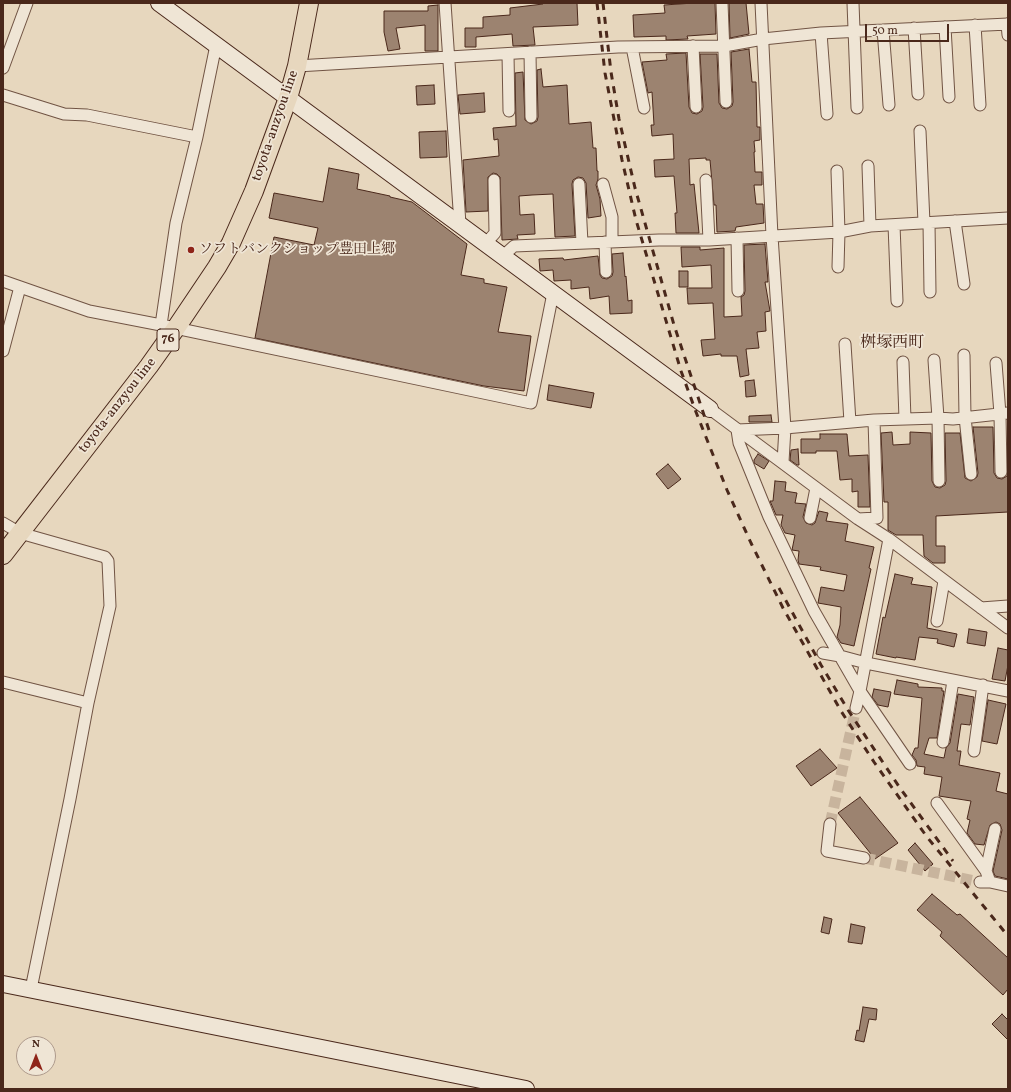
<!DOCTYPE html>
<meta charset="utf-8">
<style>
body{margin:0}
#map{position:relative;width:1011px;height:1092px;overflow:hidden;background:#e7d7be;font-family:Vollkorn,serif}
canvas{display:block}
.frame{position:absolute;inset:0;border:4px solid #4a281b;pointer-events:none}
.north{position:absolute;left:16px;top:1036px;width:40px;height:40px;box-sizing:border-box;background:#efe5d5;border:1px solid #ad998b;border-radius:50%;rotate:0deg;font-size:11px;font-weight:700;line-height:16px;text-align:center;color:#4a281b}
.north::after{content:'';display:block;margin:auto;width:14px;height:18px;background:#8f2418;clip-path:polygon(50% 0,100% 100%,50% 72%,0 100%)}
.scale{position:absolute;left:865px;top:24px;width:84px;height:18px;box-sizing:border-box;border:2px solid #4a281b;border-top:0;padding-left:5px;font-size:12px;line-height:14px;white-space:nowrap;color:#4a281b;-webkit-text-stroke:3px #efe5d5;paint-order:stroke}
</style>
<div id="map">
<canvas width="1011" height="1092"></canvas>
<div class="frame"></div>
<div class="north">N</div>
<div class="scale">50 m</div>
</div>
<script>
const c = document.querySelector('canvas').getContext('2d');
c.lineJoin = 'round';
function fillPath(path, color) { c.fillStyle = color; c.fill(path, 'evenodd'); }
const poly = rows => new Path2D(rows.map(r => 'M' + r).join(''));
function stroke(path, color, width, dash) { c.strokeStyle = color; c.lineWidth = width; c.lineCap = dash ? 'butt' : 'round'; c.setLineDash(dash || []); c.stroke(path); }
function write(font, color, halo, rows, align = 'center') {
  c.font = font + ' Vollkorn,"Noto Serif JP",serif'; c.lineWidth = 3.5; c.setLineDash([]); c.textBaseline = 'middle'; c.strokeStyle = halo; c.fillStyle = color; for (const [text, x, y, turn = 0] of rows) {
    c.save(); c.translate(x, y); c.rotate((+turn || 0) * Math.PI / 180); c.textAlign = isNaN(turn) ? turn : align; if (halo) c.strokeText(text, 0, 0); c.fillText(text, 0, 0); c.restore();
  }
}
const building = poly([
 [542,3,577,3,578,25,533,27,535,45,513,46,512,34,476,37,476,47,465,47,465,28,483,28,483,17,510,15,510,8,543,4,542,3],
 [694,3,715,3,716,34,687,36,688,39,666,40,666,36,634,37,633,15,665,13,664,5,694,3],
 [729,3,746,3,749,34,730,38,729,3],
 [438,5,438,51,425,51,425,25,396,28,400,49,388,51,384,32,384,11,428,11,428,6,438,5],
 [749,49,752,82,756,82,757,127,760,127,760,140,754,141,755,152,754,152,755,172,762,172,762,185,754,185,756,204,763,204,764,223,736,227,735,231,717,232,716,205,714,205,710,160,706,160,706,158,689,159,690,185,694,184,699,233,676,233,675,213,677,213,674,176,655,177,654,160,674,159,673,134,652,136,651,125,654,125,652,92,648,93,642,62,667,60,666,54,686,53,689,107,692,113,697,114,702,111,703,107,700,54,717,54,719,103,722,108,727,109,732,106,733,102,731,52,749,49],
 [541,69,543,87,567,85,569,124,591,122,593,148,596,148,597,171,598,171,598,179,596,185,600,199,601,216,588,218,586,183,583,178,578,177,573,180,572,184,575,236,555,237,553,194,532,195,519,196,520,215,534,214,535,234,517,235,518,239,502,240,500,177,497,174,493,173,488,177,488,211,466,212,463,160,499,156,498,139,494,140,493,128,516,126,515,73,523,72,525,120,531,124,537,121,538,117,537,70,541,69],
 [434,85,435,104,417,105,416,86,434,85],
 [484,93,485,112,460,114,458,95,484,93],
 [446,131,447,157,420,158,419,132,446,131],
 [329,168,359,174,357,189,390,196,390,197,412,202,467,244,461,275,484,279,484,283,507,287,498,332,531,336,524,391,484,386,255,338,274,237,314,245,318,228,269,218,274,193,323,202,329,168],
 [765,244,768,282,765,282,770,311,765,312,766,331,757,332,759,348,746,349,749,375,740,377,737,356,721,356,721,354,703,356,701,340,715,339,713,303,688,304,687,288,712,288,711,265,682,267,681,247,700,247,700,250,724,248,724,317,742,316,741,297,744,295,745,291,744,245,765,244],
 [623,253,625,277,626,276,628,301,632,300,632,313,610,314,609,296,590,299,589,287,571,289,571,280,554,281,553,270,540,271,539,259,563,258,564,260,598,256,600,275,602,278,607,279,612,276,613,272,612,254,623,253],
 [679,271,688,271,688,287,679,287,679,271],
 [754,380,756,396,746,397,745,381,754,380],
 [549,385,594,393,591,408,547,400,549,385],
 [771,415,772,422,749,422,749,416,771,415],
 [973,427,993,427,994,473,997,478,1002,479,1007,476,1008,472,1008,512,936,516,936,546,945,546,945,563,933,563,924,556,923,535,896,535,888,530,888,502,884,502,881,433,892,432,893,445,910,444,910,432,931,433,932,481,935,487,940,488,945,485,946,481,945,433,960,433,965,478,971,481,977,477,978,473,973,427],
 [820,434,847,434,849,456,868,455,870,507,858,507,858,491,852,492,852,479,840,480,837,451,816,451,816,453,801,453,801,439,820,439,820,434],
 [798,449,799,465,797,465,790,460,791,450,798,449],
 [758,454,769,461,764,469,754,463,754,460,758,454],
 [668,464,681,479,668,489,656,474,668,464],
 [775,481,786,482,785,491,797,493,795,503,806,504,803,517,806,523,812,525,815,523,819,511,828,513,826,521,848,524,845,541,874,547,869,568,871,569,854,646,841,643,837,637,840,625,841,607,818,603,821,587,844,591,847,575,820,570,821,567,799,564,798,560,799,551,792,550,795,535,785,533,781,525,783,515,776,515,770,501,773,501,775,481],
 [895,574,913,578,911,584,932,587,927,628,957,634,954,647,937,643,938,639,919,637,915,660,896,657,896,658,876,654,883,617,885,618,895,574],
 [969,629,987,632,985,646,967,643,969,629],
 [998,648,1008,650,1008,665,1005,681,992,679,998,648],
 [897,680,918,684,918,687,942,688,942,691,944,691,937,738,929,738,924,754,944,758,946,748,950,743,958,694,974,697,970,725,961,724,957,751,961,751,959,765,1000,773,996,791,1008,794,1008,879,995,876,993,871,1002,830,1000,824,996,822,990,825,984,845,975,844,967,833,970,820,967,819,971,801,939,796,942,777,924,774,925,767,917,766,916,760,912,755,915,748,918,748,922,698,894,694,897,680],
 [874,689,891,692,888,707,878,705,872,697,874,689],
 [988,700,1006,704,997,744,982,741,988,700],
 [820,749,837,768,811,786,796,766,820,749],
 [860,797,898,843,875,859,838,813,860,797],
 [915,843,933,864,925,871,908,850,915,843],
 [932,894,957,915,960,914,1008,958,1008,989,1003,995,940,936,942,932,917,910,932,894],
 [824,917,832,919,829,934,821,932,824,917],
 [851,924,865,927,862,944,848,942,851,924],
 [863,1007,877,1009,876,1020,869,1019,864,1042,855,1040,857,1030,859,1031,863,1007],
 [1002,1014,1008,1020,1008,1040,992,1024,1002,1014]
]);
const streetTunnel = poly([
 [830,824,856,708],
 [864,858,980,882]
]);
const street = poly([
 [445,3,460,224],
 [722,3,726,102],
 [761,3,772,236,785,428,783,462],
 [853,3,857,108],
 [1007,24,1008,35],
 [975,25,980,105],
 [945,27,949,97],
 [914,28,918,94],
 [883,30,889,105],
 [821,33,827,114],
 [693,46,696,107],
 [632,47,644,108],
 [530,52,531,117],
 [508,54,509,111],
 [297,66,618,47,724,46,763,39,821,33,1008,24],
 [3,68,27,3],
 [3,95,64,114,87,115,197,137],
 [920,131,924,223],
 [868,166,870,226],
 [837,171,839,232,838,267],
 [706,180,709,240],
 [579,184,582,243],
 [603,184,612,217,612,242],
 [955,221,964,284],
 [929,223,930,292],
 [894,225,897,301],
 [737,238,738,291],
 [605,242,606,272],
 [486,243,495,233,494,180],
 [503,256,514,246,659,240,709,240,839,232,870,226,1008,218],
 [3,281,89,311,161,325,531,403,553,293],
 [161,325,176,223,197,137,216,45],
 [845,344,850,422],
 [3,351,20,287],
 [964,355,965,417,971,474],
 [934,360,938,418,939,481],
 [903,362,905,419],
 [996,363,1000,414,1001,472],
 [710,409,858,519,889,539,1008,628],
 [810,518,816,488],
 [858,519,877,518,874,420],
 [3,523,20,533,105,557,108,561,110,606,88,703,70,799,31,989],
 [981,608,1008,606],
 [937,621,944,581],
 [823,653,840,656,866,663,1008,691],
 [3,682,88,703],
 [856,708,860,691,889,539],
 [943,742,953,681],
 [974,751,983,685],
 [910,764,860,691,814,611,769,517,739,443,737,430,785,428,874,420,938,418,953,419,1008,413],
 [937,803,986,871,990,882],
 [830,824,827,851,864,858],
 [986,871,995,829],
 [980,882,990,882,1008,886]
]);
const secondary = poly([
 [159,3,710,409],
 [3,984,526,1089]
]);
const primary = poly([
 [3,555,149,366,176,328,217,267,231,243,254,191,288,98,297,66,309,3]
]);
const rail = poly([
 [597,3,605,73,622,160,636,220,681,371,696,412,727,490,751,543,783,608,841,711,874,762,927,837,1008,936],
 [603,3,611,72,619,119,635,188,674,325,710,433],
 [779,588,821,665,848,710,900,788,953,861]
]);
const markers = [
 [191,250,4,"#8f2418"]
];
const shields = [
 [168,340,22]
];
const shieldNames = [
 ["76",168,340]
];
const streetNames = [
 ["toyota-anzyou line",276,126,-71],
 ["toyota-anzyou line",118,406,-52]
];
const poiNames = [
 ["ソフトバンクショップ豊田上郷",199,250]
];
const quarterNames = [
 ["桝塚西町",892,344]
];
fillPath(building, '#9c8370');
stroke(building, '#4a281b', 1);
stroke(streetTunnel, '#c8b49d', 11, [11, 5.5]);
stroke(street, '#715444', 13);
stroke(secondary, '#4a281b', 18);
stroke(primary, '#4a281b', 20);
stroke(street, '#efe5d5', 11);
stroke(secondary, '#efe5d5', 16);
stroke(primary, '#e7d7be', 18);
stroke(rail, '#4a281b', 3, [7, 7]);
for (const [x, y, r, color] of markers) { const dot = new Path2D(); dot.arc(x, y, r, 0, 2 * Math.PI); c.fillStyle = color; c.fill(dot); stroke(dot, '#efe5d5', 1.5); }
for (const [x, y, w] of shields) { const box = new Path2D(); box.roundRect(x - w / 2, y - 11, w, 22, 3); c.fillStyle = '#efe5d5'; c.fill(box); stroke(box, '#4a281b', 1); }
write('bold 13px', '#4a281b', null, shieldNames);
write('14px', '#4a281b', '#efe5d5', streetNames);
write('14px', '#4a281b', '#efe5d5', poiNames, 'left');
write('16px', '#4a281b', '#efe5d5', quarterNames);
</script>
